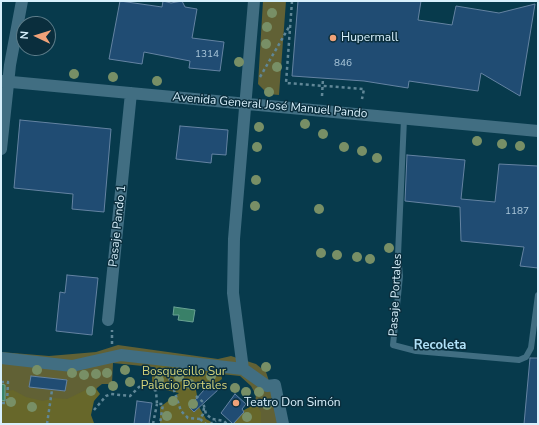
<!DOCTYPE html>
<meta charset="utf-8">
<style>
body{margin:0}
#map{position:relative;width:539px;height:425px;overflow:hidden;background:#073a4c;font-family:"Nunito Sans",sans-serif}
canvas{display:block}
.frame{position:absolute;inset:0;border:2px solid #d8f0fc;pointer-events:none}
.north{position:absolute;left:16px;top:16px;width:40px;height:40px;box-sizing:border-box;background:#0a2e3d;border:1px solid #5c7c89;border-radius:50%;rotate:274deg;font-size:11px;font-weight:700;line-height:16px;text-align:center;color:#d8f0fc}
.north::after{content:'';display:block;margin:auto;width:14px;height:18px;background:#f0a279;clip-path:polygon(50% 0,100% 100%,50% 72%,0 100%)}
</style>
<div id="map">
<canvas width="539" height="425"></canvas>
<div class="frame"></div>
<div class="north">N</div>
</div>
<script>
const c = document.querySelector('canvas').getContext('2d');
c.lineJoin = 'round';
function fillPath(path, color) { c.fillStyle = color; c.fill(path, 'evenodd'); }
const poly = rows => new Path2D(rows.map(r => 'M' + r).join(''));
function stroke(path, color, width, dash) { c.strokeStyle = color; c.lineWidth = width; c.lineCap = dash ? 'butt' : 'round'; c.setLineDash(dash || []); c.stroke(path); }
function write(font, color, halo, rows, align = 'center') {
  c.font = font + ' "Nunito Sans",sans-serif'; c.lineWidth = 3; c.setLineDash([]); c.textBaseline = 'middle'; c.strokeStyle = halo; c.fillStyle = color; for (const [text, x, y, turn = 0] of rows) {
    c.save(); c.translate(x, y); c.rotate((+turn || 0) * Math.PI / 180); c.textAlign = isNaN(turn) ? turn : align; if (halo) c.strokeText(text, 0, 0); c.fillText(text, 0, 0); c.restore();
  }
}
const green = poly([
 [263,1,286,1,279,95,268,94,258,84],
 [118,345,218,359,231,356,256,364,266,372,270,384,278,424,252,424,256,395,251,386,240,376,113,363,112,384,102,384,97,388,87,406,1,424,1,352,49,356,96,352]
]);
const forest = poly([
 [157,364,220,367,222,379,211,387,204,384,196,390,199,407,206,419,215,424,160,424,160,407,179,393,157,388,152,382,152,375],
 [94,386,100,394,94,401,91,415,94,423,100,424,1,424,1,393,13,390,26,397,43,401,54,398,67,399],
 [255,404,261,412,261,424,231,424,237,414]
]);
const water = poly([
 [174,307,195,310,193,322,178,320,179,315,173,315,174,307],
 [1,384,5,385,5,401,1,400,1,384]
]);
const building = poly([
 [120,1,162,7,163,1,171,3,182,1,185,7,197,9,192,38,224,42,220,71,189,68,190,61,144,52,142,64,109,59,120,1],
 [298,1,421,1,418,20,452,25,456,6,499,13,535,4,520,96,481,73,478,91,409,81,408,88,364,81,292,76,298,1],
 [20,120,111,129,104,212,72,209,73,194,14,188,20,120],
 [180,126,228,130,226,155,212,154,211,163,176,159,180,126],
 [407,155,465,160,461,199,495,202,499,164,538,166,538,268,520,266,524,247,461,241,460,207,405,201,407,155],
 [67,275,98,278,92,335,56,331,60,292,65,293,67,275],
 [530,358,538,358,538,424,524,424,530,358],
 [31,376,67,380,65,391,29,387,31,376],
 [211,382,219,389,194,412,189,407,211,382],
 [235,394,246,404,242,409,244,412,233,424,221,413,235,394],
 [137,401,152,403,149,424,134,424,137,401]
]);
const path = poly([
 [292,1,286,83,364,89,362,99],
 [260,77,289,27],
 [322,96,323,78],
 [112,344,112,330],
 [166,373,172,384,181,411,188,418,200,419,203,414,204,408],
 [1,382,8,382,7,403,1,403],
 [196,396,203,402,206,414,212,419,224,421,227,424],
 [94,410,106,396,111,394,130,396,139,387,146,385,156,391,157,404,163,404,160,424],
 [200,419,206,424],
 [47,424,52,390],
 [153,424,157,404],
 [210,424,216,421]
]);
const lane = poly([
 [404,119,398,255,400,276,393,345,416,351,519,360,526,357,531,348,538,295]
]);
const street = poly([
 [1,81,538,131],
 [1,149,10,65,22,1],
 [108,320,131,93],
 [1,358,72,366,121,355,243,369,267,386,275,385,283,424],
 [243,369,233,293,234,239,254,1]
]);
const trees = [
 [272,13],
 [267,27],
 [266,44],
 [239,62],
 [277,67],
 [74,74],
 [113,77],
 [157,81],
 [269,92],
 [305,124],
 [259,127],
 [323,134],
 [477,141],
 [502,144],
 [520,146],
 [257,147],
 [344,147],
 [362,151],
 [377,158],
 [256,180],
 [255,206],
 [319,209],
 [389,248],
 [321,253],
 [337,255],
 [357,257],
 [370,259],
 [266,367],
 [37,370],
 [125,370],
 [72,373],
 [107,373],
 [96,374],
 [84,375],
 [211,376],
 [179,377],
 [159,380],
 [130,382],
 [190,384],
 [113,386],
 [235,388],
 [91,391],
 [246,392],
 [259,392],
 [173,401],
 [11,402],
 [193,404],
 [267,405],
 [32,407],
 [167,416],
 [247,417]
];
const markers = [
 [333,38,4,"#f0a279"],
 [236,403,4,"#f0a279"]
];
const numberNames = [
 ["1314",207,55],
 ["846",343,64],
 ["1187",517,212]
];
const poiNames = [
 ["Hupermall",341,38],
 ["Teatro Don Simón",244,403]
];
const streetNames = [
 ["Avenida General José Manuel Pando",270,106,5],
 ["Pasaje Pando 1",118,226,-84],
 ["Pasaje Portales",396,295,-87]
];
const parkNames = [
 ["Bosquecillo Sur",184,372],
 ["Palacio Portales",184,386]
];
const neighbourhoodNames = [
 ["Recoleta",440,346]
];
fillPath(green, '#616135');
fillPath(forest, '#67672a');
fillPath(water, '#398068');
stroke(water, '#69a294', 1);
fillPath(building, '#204c73');
stroke(building, '#6483a2', 1);
stroke(path, '#608797', 2.5, [3, 3]);
stroke(lane, '#416e82', 6);
stroke(street, '#416e82', 12);
c.fillStyle = '#788f66';
for (const [x, y] of trees) { c.beginPath(); c.arc(x, y, 5, 0, 2 * Math.PI); c.fill(); }
for (const [x, y, r, color] of markers) { const dot = new Path2D(); dot.arc(x, y, r, 0, 2 * Math.PI); c.fillStyle = color; c.fill(dot); stroke(dot, '#0a2e3d', 1.5); }
write('10px', '#aac7da', null, numberNames);
write('12px', '#d8f0fc', '#0a2e3d', poiNames, 'left');
write('12px', '#d8f0fc', '#0a2e3d', streetNames);
write('12px', '#d5d57c', '#0a2e3d', parkNames);
write('bold 13px', '#b1e2f9', '#0a2e3d', neighbourhoodNames);
</script>
